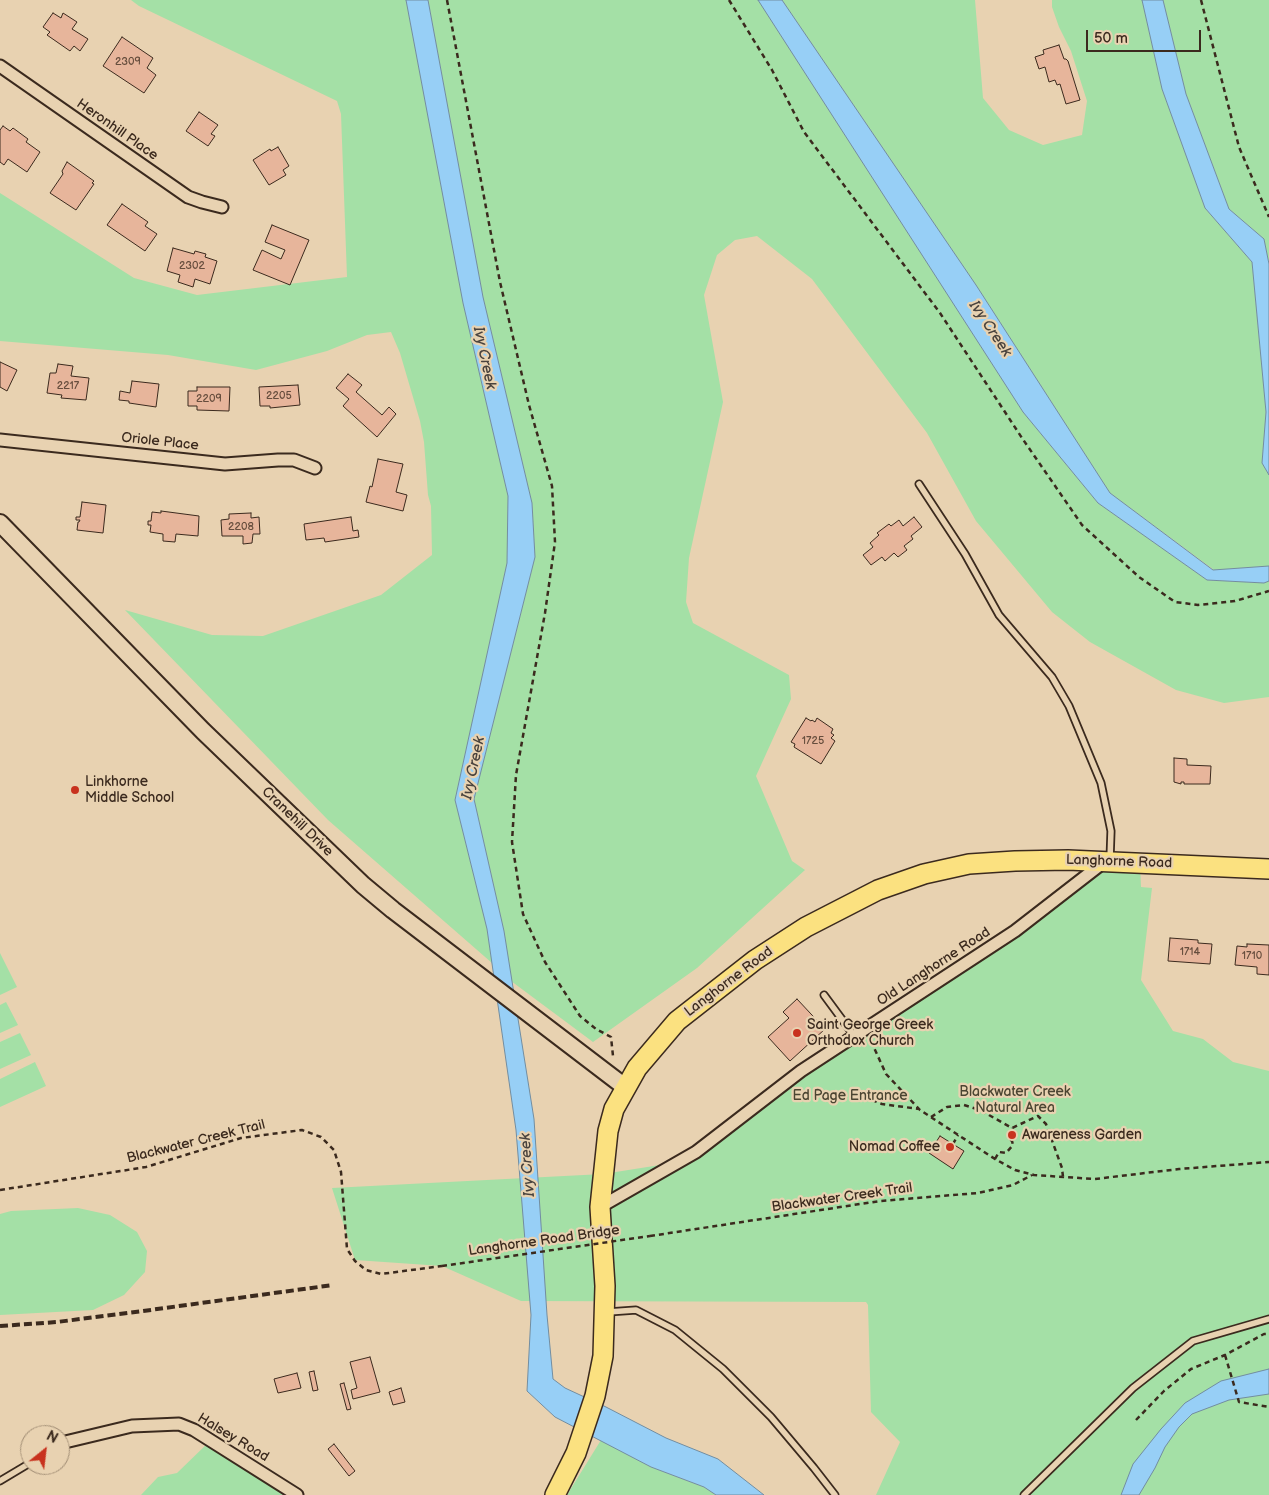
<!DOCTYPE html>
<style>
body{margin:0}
#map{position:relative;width:1269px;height:1495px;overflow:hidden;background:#e8d2b1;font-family:"Balsamiq Sans",sans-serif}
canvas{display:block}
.north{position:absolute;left:20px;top:1425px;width:50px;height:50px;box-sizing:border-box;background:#e8d2b1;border:1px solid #a38f76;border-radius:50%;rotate:29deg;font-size:14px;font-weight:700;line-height:20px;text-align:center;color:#3b2a1e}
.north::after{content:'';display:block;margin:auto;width:18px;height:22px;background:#c8321e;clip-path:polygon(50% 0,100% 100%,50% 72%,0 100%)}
.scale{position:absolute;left:1086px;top:30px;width:115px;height:22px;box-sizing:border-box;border:2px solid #3b2a1e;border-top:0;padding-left:6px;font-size:15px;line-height:18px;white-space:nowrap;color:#3b2a1e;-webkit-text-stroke:4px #e8d2b1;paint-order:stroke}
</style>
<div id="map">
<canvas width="1269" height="1495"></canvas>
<div class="north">N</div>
<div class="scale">50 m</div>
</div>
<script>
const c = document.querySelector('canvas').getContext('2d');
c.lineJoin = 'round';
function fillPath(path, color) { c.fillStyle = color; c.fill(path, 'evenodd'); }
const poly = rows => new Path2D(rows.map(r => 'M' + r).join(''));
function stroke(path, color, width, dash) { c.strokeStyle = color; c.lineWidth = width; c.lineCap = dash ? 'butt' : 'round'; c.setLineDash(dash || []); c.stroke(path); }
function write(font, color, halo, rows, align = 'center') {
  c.font = font + ' "Balsamiq Sans",sans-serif'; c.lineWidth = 4.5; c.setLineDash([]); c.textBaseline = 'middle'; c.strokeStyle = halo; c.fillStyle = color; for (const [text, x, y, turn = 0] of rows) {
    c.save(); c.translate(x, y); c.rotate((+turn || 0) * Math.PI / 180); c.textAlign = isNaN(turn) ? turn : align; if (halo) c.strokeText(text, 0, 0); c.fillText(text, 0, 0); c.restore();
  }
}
const green = poly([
 [131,0,406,0,463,303,508,496,507,563,455,800,487,929,492,963,328,820,125,610,212,635,263,636,381,595,432,555,431,506,428,495,424,442,420,421,400,353,391,332,367,335,327,351,256,370,168,355,0,341,0,193,134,278,197,295,347,277,341,114,337,101,139,6],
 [428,0,758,0,1023,412,1098,503,1207,580,1264,583,1269,581,1269,697,1224,703,1176,690,1090,642,1052,612,976,521,927,433,812,279,757,236,735,240,717,255,704,295,723,402,689,558,686,602,693,623,789,675,791,699,756,776,792,861,805,870,697,968,593,1042,511,981,504,931,474,799,535,557,532,503,483,297],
 [782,0,975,0,983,98,1009,130,1043,145,1082,135,1087,101,1071,51,1059,27,1052,7,1052,0,1142,0,1162,89,1205,208,1252,262,1266,412,1262,463,1269,475,1269,566,1214,570,1110,493,976,285],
 [1163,0,1269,0,1269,264,1264,239,1229,209,1186,94],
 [1106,861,1140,863,1141,887,1152,888,1141,980,1173,1031,1203,1039,1233,1062,1269,1071,1269,1495,876,1495,900,1442,871,1412,868,1305,866,1302,521,1301,442,1266,355,1260,332,1188,603,1174,679,1162],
 [0,953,17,987,0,995],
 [6,1002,18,1025,0,1033,0,1005],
 [20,1033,31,1055,0,1069,0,1042],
 [35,1062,46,1086,0,1107,0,1079],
 [78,1208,110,1215,137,1232,147,1251,145,1272,124,1295,93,1310,0,1315,0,1214,11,1211],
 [601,1440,651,1467,704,1487,716,1495,567,1495],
 [210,1441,296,1495,141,1495,158,1477,177,1473]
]);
const water = poly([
 [406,0,428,0,483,297,532,503,535,557,474,799,504,931,534,1119,547,1315,553,1379,565,1388,606,1407,666,1438,718,1459,764,1495,716,1495,704,1487,651,1467,555,1417,527,1391,531,1315,516,1130,487,929,455,800,507,563,508,496,463,303,406,0],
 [758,0,782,0,976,285,1110,493,1213,570,1269,566,1269,581,1264,583,1207,580,1098,503,1023,412,758,0],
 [1142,0,1163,0,1186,94,1229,209,1264,239,1269,264,1269,475,1262,463,1266,412,1252,262,1205,208,1162,89,1142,0],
 [1269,1369,1269,1394,1229,1400,1192,1414,1179,1427,1165,1447,1155,1468,1139,1495,1121,1495,1133,1464,1161,1429,1185,1403,1221,1381,1269,1369]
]);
const building = poly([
 [53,13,61,18,63,13,77,22,72,29,88,39,80,51,74,46,70,51,47,35,50,32,43,27,53,13],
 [122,37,153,58,147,68,156,75,144,93,103,66,122,37],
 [1059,45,1064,59,1066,59,1068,61,1080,100,1066,104,1060,84,1057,85,1055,80,1049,82,1045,67,1039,69,1035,57,1044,54,1043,50,1059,45],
 [199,112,218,125,211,134,215,136,208,146,186,131,199,112],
 [3,126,10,131,13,128,28,139,26,142,40,152,27,172,8,159,4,165,0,162,0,130,3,126],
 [278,147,289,166,283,170,286,175,269,185,253,160,270,149,271,151,278,147],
 [67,162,94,181,92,183,94,184,76,210,50,193,63,174,62,171,67,162],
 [122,204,148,222,145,226,157,234,145,251,107,225,122,204],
 [272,225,309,240,290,285,253,270,262,250,281,259,285,250,265,242,272,225],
 [173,248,194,254,195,251,206,254,205,257,217,261,210,284,195,279,193,287,178,282,180,275,167,271,173,248],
 [0,362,17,370,7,391,0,387,0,362],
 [58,364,73,366,71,376,89,378,86,400,61,398,62,395,47,393,50,373,56,373,58,364],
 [348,374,362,385,356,392,382,415,389,407,396,414,377,437,343,406,349,399,336,388,348,374],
 [132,381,159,384,156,407,129,403,129,401,119,400,120,391,130,393,132,381],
 [298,385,300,405,270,408,270,406,260,406,259,387,298,385],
 [197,387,230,387,229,411,197,410,197,406,188,406,188,391,197,391,197,387],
 [378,459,403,464,396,492,407,495,403,511,366,502,370,486,372,487,378,459],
 [82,502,106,505,103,533,77,530,78,522,79,522,80,520,76,520,76,517,80,517,82,502],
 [161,511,199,516,198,536,176,534,175,542,163,541,163,534,150,532,151,525,148,525,148,521,151,521,152,512,161,513,161,511],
 [251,513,251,518,259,517,260,534,253,534,252,543,243,544,243,536,222,536,221,520,229,519,229,514,251,513],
 [351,517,353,531,358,530,359,537,325,542,324,538,306,540,304,524,351,517],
 [914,517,922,527,911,536,913,539,904,546,907,550,898,557,894,553,885,561,882,557,871,565,863,555,873,547,870,543,879,535,877,533,889,524,891,526,899,520,903,526,914,517],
 [806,718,811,721,812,720,815,722,817,718,833,729,831,733,834,735,831,738,835,741,821,764,794,747,795,744,791,742,806,718],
 [1174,758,1187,759,1187,765,1211,766,1210,784,1184,784,1184,782,1181,782,1181,784,1174,782,1174,758],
 [1170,938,1198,940,1198,943,1212,944,1210,964,1168,961,1170,938],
 [1247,944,1269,945,1269,975,1257,974,1257,967,1235,965,1237,946,1247,947,1247,944],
 [797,999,825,1029,790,1061,768,1037,789,1018,783,1012,797,999],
 [940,1136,964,1151,953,1169,929,1153,940,1136],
 [370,1357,380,1392,353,1399,351,1390,357,1388,350,1362,370,1357],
 [314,1371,318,1390,313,1391,309,1372,314,1371],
 [297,1373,301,1388,278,1393,274,1379,297,1373],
 [344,1383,351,1409,347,1410,340,1384,344,1383],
 [401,1388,405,1402,393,1405,389,1392,401,1388],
 [334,1444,355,1471,349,1476,328,1449,334,1444]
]);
const path = poly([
 [447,0,500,282,529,405,552,486,555,542,545,613,516,775,512,842,523,914,545,962,580,1016,596,1029,611,1037,613,1056],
 [729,0,772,70,804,132,940,313,1022,438,1082,525,1139,577,1175,602,1198,605,1235,601,1269,591],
 [1201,0,1239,147,1269,217],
 [871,1041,886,1074,920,1110,995,1159,1015,1170,1034,1175,1095,1179,1179,1169,1269,1162],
 [872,1100,882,1104,919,1109],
 [931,1117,947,1107,964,1105,980,1110,1012,1128,1038,1116,1046,1124,1062,1168,1063,1177],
 [953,1144,958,1135],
 [995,1159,999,1152,1006,1153,1013,1145,1012,1141,1008,1137,1012,1128],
 [0,1190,146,1167,241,1138,302,1130,321,1137,334,1150,341,1172,347,1249,355,1261,366,1270,381,1274,442,1266],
 [650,1236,880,1201,978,1193,1013,1185,1032,1175],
 [1225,1355,1239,1402,1269,1407],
 [1136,1420,1164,1391,1191,1369,1225,1355,1264,1334,1269,1334]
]);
const service = poly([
 [919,484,965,554,999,615,1052,677,1069,706,1101,783,1111,831,1110,859],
 [824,995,855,1037],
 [608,1312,636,1310,675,1330,723,1369,771,1417,814,1468,835,1495],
 [0,1481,30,1463],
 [1024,1495,1133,1388,1193,1341,1269,1319]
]);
const minor = poly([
 [0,66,188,197,202,202,222,207],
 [0,440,225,464,278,460,294,460,315,468],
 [600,1207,696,1152,801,1071,1015,931,1104,862],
 [65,1442,132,1426,179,1424,194,1430,297,1495]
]);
const secondary = poly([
 [0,523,203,731,363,885,393,910,625,1087]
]);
const primary = poly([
 [555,1495,576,1453,595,1396,603,1356,605,1286,600,1207,608,1131,614,1109,637,1068,677,1021,755,960,806,927,878,890,924,874,969,864,1015,861,1068,860,1269,869]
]);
const rail = poly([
 [0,1326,57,1322,143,1311,333,1285]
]);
const pathBridge = poly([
 [442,1266,650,1236]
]);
const markers = [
 [75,790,5,"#c8321e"],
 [797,1033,5,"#c8321e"],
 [1012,1135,5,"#c8321e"],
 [950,1147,5,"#c8321e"]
];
const numberNames = [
 ["2309",128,62],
 ["2302",192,266],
 ["2217",68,386],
 ["2205",279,396],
 ["2209",209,399],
 ["2208",241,527],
 ["1725",813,741],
 ["1714",1190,952],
 ["1710",1252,956]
];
const streetNames = [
 ["Heronhill Place",117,130,35],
 ["Oriole Place",160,442,6],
 ["Cranehill Drive",297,822,44],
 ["Langhorne Road",1119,862,2],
 ["Old Langhorne Road",934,967,-33],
 ["Langhorne Road",729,982,-37],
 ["Blackwater Creek Trail",196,1142,-14],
 ["Blackwater Creek Trail",842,1198,-8],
 ["Langhorne Road Bridge",544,1241,-8],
 ["Halsey Road",233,1438,31]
];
const poiNames = [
 ["Linkhorne",85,782],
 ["Middle School",85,798],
 ["Saint George Greek",807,1025],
 ["Orthodox Church",807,1041],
 ["Awareness Garden",1022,1135],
 ["Nomad Coffee",940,1147,"right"]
];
const parkNames = [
 ["Blackwater Creek",1015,1092],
 ["Natural Area",1015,1108],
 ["Ed Page Entrance",850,1096]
];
const waterNames = [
 ["Ivy Creek",990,329,56],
 ["Ivy Creek",484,358,78],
 ["Ivy Creek",474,768,-78],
 ["Ivy Creek",528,1165,-94]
];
fillPath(green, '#a4e0a6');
fillPath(water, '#97cff6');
stroke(water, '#728da0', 1);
fillPath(building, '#e7b59b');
stroke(building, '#3b2a1e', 1);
stroke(service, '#3b2a1e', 9);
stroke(minor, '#3b2a1e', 15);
stroke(secondary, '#3b2a1e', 20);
stroke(primary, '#3b2a1e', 22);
stroke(path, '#3b2a1e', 2.5, [5, 4]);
stroke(service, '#e8d2b1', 5.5);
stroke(minor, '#e8d2b1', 11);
stroke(secondary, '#e8d2b1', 16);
stroke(primary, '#fbe180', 19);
stroke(rail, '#3b2a1e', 4, [8, 4]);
stroke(pathBridge, '#3b2a1e', 2.5, [5, 4]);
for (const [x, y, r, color] of markers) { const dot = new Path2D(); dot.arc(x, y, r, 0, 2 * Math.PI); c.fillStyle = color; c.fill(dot); stroke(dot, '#e8d2b1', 2); }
write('11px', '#664d3d', null, numberNames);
write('14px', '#3b2a1e', '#e8d2b1', streetNames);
write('14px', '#3b2a1e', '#e8d2b1', poiNames, 'left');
write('14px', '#4b4532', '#e8d2b1', parkNames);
write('italic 15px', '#49433e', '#e8d2b1', waterNames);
</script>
